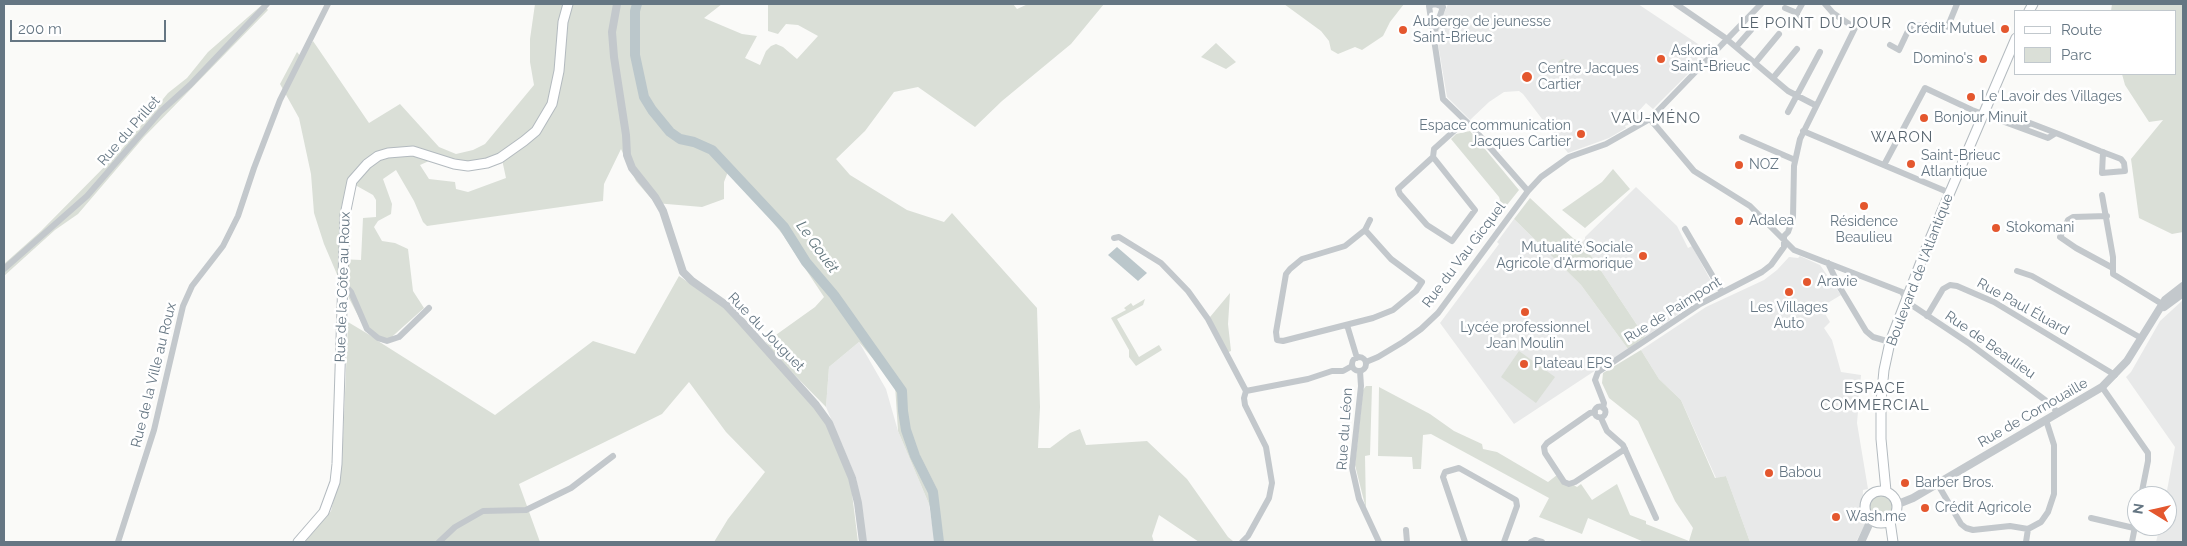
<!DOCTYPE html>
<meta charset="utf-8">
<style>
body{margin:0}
#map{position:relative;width:2187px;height:546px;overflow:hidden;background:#fafaf8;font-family:Raleway,sans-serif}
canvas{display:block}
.frame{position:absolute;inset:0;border:5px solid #657683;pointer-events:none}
.legend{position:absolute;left:2014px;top:10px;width:162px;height:65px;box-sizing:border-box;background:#fff;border:1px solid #c1c8cd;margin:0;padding:6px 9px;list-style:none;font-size:15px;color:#657683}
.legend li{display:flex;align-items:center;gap:10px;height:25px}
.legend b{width:25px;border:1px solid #c1c8cd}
.north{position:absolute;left:2127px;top:486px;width:50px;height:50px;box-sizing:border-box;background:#fff;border:1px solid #c1c8cd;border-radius:50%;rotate:279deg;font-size:14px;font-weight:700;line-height:20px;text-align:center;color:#657683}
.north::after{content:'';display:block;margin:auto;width:18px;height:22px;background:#e4572e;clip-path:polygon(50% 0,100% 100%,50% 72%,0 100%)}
.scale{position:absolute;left:10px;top:20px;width:156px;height:22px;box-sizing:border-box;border:2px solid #657683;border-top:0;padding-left:6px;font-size:15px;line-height:18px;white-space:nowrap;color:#657683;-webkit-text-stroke:4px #fff;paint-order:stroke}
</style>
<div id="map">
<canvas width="2187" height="546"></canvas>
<div class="frame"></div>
<ul class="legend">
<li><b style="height:6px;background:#fff"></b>Route</li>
<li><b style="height:14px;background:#dadfd7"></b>Parc</li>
</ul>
<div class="north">N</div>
<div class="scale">200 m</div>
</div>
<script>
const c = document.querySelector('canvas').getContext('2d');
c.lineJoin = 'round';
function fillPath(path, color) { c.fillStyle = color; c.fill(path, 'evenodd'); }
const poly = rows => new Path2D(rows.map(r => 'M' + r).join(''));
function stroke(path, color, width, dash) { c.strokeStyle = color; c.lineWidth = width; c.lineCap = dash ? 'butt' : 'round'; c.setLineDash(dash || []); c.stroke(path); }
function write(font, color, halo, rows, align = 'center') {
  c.font = font + ' Raleway,sans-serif'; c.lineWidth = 5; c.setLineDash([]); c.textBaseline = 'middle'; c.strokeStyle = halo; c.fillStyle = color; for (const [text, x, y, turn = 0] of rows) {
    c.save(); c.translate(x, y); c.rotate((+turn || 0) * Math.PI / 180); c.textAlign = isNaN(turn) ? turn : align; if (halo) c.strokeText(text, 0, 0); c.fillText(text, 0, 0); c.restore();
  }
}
const built = poly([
 [1448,4,1638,4,1710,52,1653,109,1646,103,1637,113,1642,120,1625,126,1626,128,1609,138,1568,153,1523,94,1519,91,1504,92,1489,102,1470,120,1447,97,1436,32],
 [1636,187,1677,226,1688,248,1692,246,1712,283,1709,293,1645,337,1582,242,1585,239,1585,237],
 [1514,219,1581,285,1628,349,1514,424,1440,323,1499,244,1497,242],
 [1800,256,1820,265,1841,295,1821,307,1830,322,1824,328,1832,340,1841,372,1861,375,1857,423,1868,489,1863,490,1862,514,1865,524,1856,542,1750,542,1726,476,1716,478,1681,400,1659,379,1641,350,1706,307,1764,280,1777,270,1789,257,1798,258],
 [2183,300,2183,542,2156,542,2160,526,2167,526,2166,496,2175,447,2126,377,2131,372,2160,321],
 [859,342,886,389,898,431,929,504,935,542,864,542,864,520,856,478,826,407,829,367]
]);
const green = poly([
 [263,4,268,10,144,137,78,214,55,230,4,276,4,264,41,231,121,150,168,93,187,78,208,52],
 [535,4,722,4,704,18,742,34,757,36,745,58,760,65,766,51,771,46,776,44,783,47,797,59,818,36,798,25,786,24,778,34,768,31,768,4,1013,4,1017,9,1028,4,1104,4,1071,44,1002,101,975,127,918,87,894,92,865,131,836,159,850,175,907,210,944,222,952,213,1037,308,1040,407,1038,448,1050,448,1070,433,1080,429,1086,445,1147,441,1187,479,1228,537,1233,541,1199,542,1159,515,1152,536,1154,542,942,542,929,504,898,431,895,385,859,342,829,367,826,407,770,350,766,342,815,307,824,297,783,235,740,180,729,169,724,182,724,199,702,207,655,203,636,181,621,149,604,184,603,201,427,226,423,222,414,201,396,170,383,179,392,204,391,214,378,221,374,227,382,241,395,243,408,249,413,291,424,308,385,343,378,341,495,415,593,341,635,354,679,276,725,307,828,424,850,477,858,542,714,542,728,519,765,472,726,432,689,382,662,414,519,484,540,542,305,542,331,511,342,465,348,322,373,337,365,329,339,279,324,244,314,213,311,174,299,118,280,84,297,52,302,58,313,41,369,123,400,104,439,147,456,154,473,150,485,144,534,85,530,62,530,39],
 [501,155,506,178,468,192,456,189,455,182,429,179,420,165,438,157,465,161,482,161],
 [348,181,373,195,376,200,376,217,363,218,361,260,340,259,341,208],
 [1284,4,1404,4,1390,22,1383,36,1362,50,1355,47,1338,54,1331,50,1329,41,1321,31],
 [2112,4,2183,4,2183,232,2172,234,2139,218,2131,159,2163,120,2149,122,2125,85,2122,74,2176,74,2176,11,2111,11],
 [1216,43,1236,62,1226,69,1201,57],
 '1557 66a7 7 0 1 1 14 0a7 7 0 1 1-14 0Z',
 [1470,131,1519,190,1503,210,1499,197,1451,139,1456,134],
 [1613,169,1630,189,1585,228,1562,210,1602,182],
 [1530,198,1574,239,1582,242,1645,337,1628,349,1581,285,1514,219],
 [1230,293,1228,324,1231,351,1224,354,1210,317],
 [1145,299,1143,305,1117,319,1139,357,1159,345,1162,350,1136,366,1129,357,1129,350,1111,318,1126,310,1124,308,1131,303,1133,306],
 [1641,350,1659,379,1681,400,1715,478,1726,476,1750,542,1644,542,1588,518,1582,534,1539,517,1549,498,1431,434,1423,435,1421,469,1413,469,1412,457,1378,456,1379,387,1430,414,1454,431,1482,444,1483,449,1497,452,1548,482,1557,475,1577,487,1581,484,1592,500,1617,484,1630,515,1646,521,1646,524,1689,541,1693,528,1675,501,1638,421,1609,398,1602,383,1603,373],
 [1519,351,1555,377,1536,403,1501,377],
 [1366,386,1372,386,1370,455,1365,456,1366,509,1355,465,1363,390],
 '1870 507a12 12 0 1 1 24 0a12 12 0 1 1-24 0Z'
]);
const water = poly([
 [1117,247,1147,273,1138,281,1108,255]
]);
const river = poly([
 [637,4,635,11,635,55,644,97,652,110,670,132,680,139,694,142,712,150,784,227,806,262,834,295,902,391,903,411,906,430,915,456,933,492,939,542]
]);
const minor = poly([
 [1676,4,1724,37,1788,91,1815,105],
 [1785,8,1797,13],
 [1797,19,1797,13,1802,4],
 [1434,33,1443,7,1435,4,1429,6,1443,99,1472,127,1528,191],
 [1890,45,1899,50,1908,31,1915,25,1944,28,1948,26,1957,4],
 [1736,47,1751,30],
 [1755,63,1779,34],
 [1773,78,1797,49],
 [1788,112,1820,52],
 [1650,119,1694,171,1750,206,1794,250,1902,292,1910,304,1970,344,2053,406,2057,413],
 [2024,128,2030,123,2056,133],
 [1803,131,1950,193],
 [1742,137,1795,160],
 [1433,157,1398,189,1400,194,1427,225,1452,241,1475,210,1433,157,1434,149,1465,121],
 [1884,165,1925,88,1972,110,2048,138,2056,133,2100,151,2121,159,2124,163,2125,171,2102,173,2103,152],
 [2102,195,2113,257,2113,274,2162,304],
 [2107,216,2073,217,2068,220,2060,237,2076,248,2111,267],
 [1685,229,1722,292],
 [1365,230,1391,259,1422,282,1416,291,1393,310,1373,318,1283,341,1277,340,1276,332,1286,274,1290,269,1302,259,1345,246,1365,230,1370,220],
 [1114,238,1119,237,1161,263,1188,291,1208,319,1246,391],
 [1828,263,1839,286,1866,331,1873,337,1890,342],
 [4,269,87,196,160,112,190,85,267,4],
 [2017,271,2032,276,2141,338],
 [342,282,351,292,367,329,378,338,387,341,399,337,429,308],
 [1927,316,1943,289,1950,285,1957,286,1994,302,2115,375],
 [1347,325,1357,358],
 '1352 364a7 7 0 1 1 14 0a7 7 0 1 1-14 0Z',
 [1366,362,1378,357,1403,342,1421,329,1438,313,1528,191,1541,177,1569,157,1606,144,1650,119,1761,4],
 [1360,371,1361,386,1352,468,1359,499,1379,542],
 [2102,387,2148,453,2148,461,2141,496],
 [1246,391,1308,379,1332,371,1343,371,1352,366],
 '1594.5 412a5.5 5.5 0 1 1 11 0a5.5 5.5 0 1 1-11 0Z',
 [1603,408,1604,403,1595,380,1598,372,1700,304,1762,272,1771,265,1784,247,1784,236,1788,232,1793,218,1794,166,1800,139,1855,28,1833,13,1825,4],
 [1595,412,1590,413,1547,443,1544,447,1545,453,1564,482,1569,484,1575,482,1625,449],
 [1601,418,1607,431,1623,445,1656,518],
 [1937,483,1961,524,1966,528,1973,530,2010,526,2028,529],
 [2091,518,2134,528],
 [1406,530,1407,542],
 [118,542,154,430,183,306,192,286,223,246,238,216,254,168,280,100,328,4],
 [439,542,455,527,483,511,526,510,571,488,613,456],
 [1242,542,1248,536,1269,498,1272,483,1266,447,1245,405,1244,398,1246,391],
 [1465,542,1443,477,1445,472,1459,468,1516,500,1517,506,1504,542],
 [1531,542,1535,540,1542,542],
 [2026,542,2028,529,2041,522,2048,512,2054,494,2054,445,2046,420],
 [2132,542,2137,516]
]);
const tertiary = poly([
 [617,4,612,32,614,57,626,135,627,155,632,168,655,197,663,211,683,272,692,281,726,305,741,321,816,405,829,423,852,478,858,503,863,542],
 [2164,307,2183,293],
 [1898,504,1913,498,2102,387,2127,361,2165,300,2183,286],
 [1861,542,1871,520]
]);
const secondary = poly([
 [2029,11,2033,4],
 '1865 507a16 16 0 1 1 32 0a16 16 0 1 1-32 0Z',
 [1886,491,1881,439,1881,401,1884,370,1890,342,1927,246,2016,38],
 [1890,521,1893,542],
 [298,542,324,512,335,482,337,464,345,215,352,181,367,164,378,156,388,153,413,151,454,164,468,166,487,163,500,158,524,141,536,131,552,104,559,71,563,22,568,4]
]);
const markers = [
 [2005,29,5,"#e4572e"],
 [1403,30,5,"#e4572e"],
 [1661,59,5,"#e4572e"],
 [1983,59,5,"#e4572e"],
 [1527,77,6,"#e4572e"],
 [1971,97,5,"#e4572e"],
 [1924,118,5,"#e4572e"],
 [1581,134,5,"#e4572e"],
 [1911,164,5,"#e4572e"],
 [1739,165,5,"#e4572e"],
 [1864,206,5,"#e4572e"],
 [1739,221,5,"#e4572e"],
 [1996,228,5,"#e4572e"],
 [1643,256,5,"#e4572e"],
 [1807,282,5,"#e4572e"],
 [1789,292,5,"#e4572e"],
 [1525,312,5,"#e4572e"],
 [1524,364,5,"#e4572e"],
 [1769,473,5,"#e4572e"],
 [1905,483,5,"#e4572e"],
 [1925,508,5,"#e4572e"],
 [1836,517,5,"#e4572e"]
];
const poiNames = [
 ["Auberge de jeunesse",1413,22],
 ["Saint-Brieuc",1413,38],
 ["Crédit Mutuel",1995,29,"right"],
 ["Askoria",1671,51],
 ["Saint-Brieuc",1671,67],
 ["Domino's",1973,59,"right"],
 ["Centre Jacques",1538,69],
 ["Cartier",1538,85],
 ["Le Lavoir des Villages",1981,97],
 ["Bonjour Minuit",1934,118],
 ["Espace communication",1571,126,"right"],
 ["Jacques Cartier",1571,142,"right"],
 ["Saint-Brieuc",1921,156],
 ["Atlantique",1921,172],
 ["NOZ",1749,165],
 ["Adalea",1749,221],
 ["Résidence",1864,222,"center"],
 ["Beaulieu",1864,238,"center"],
 ["Stokomani",2006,228],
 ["Mutualité Sociale",1633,248,"right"],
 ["Agricole d'Armorique",1633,264,"right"],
 ["Aravie",1817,282],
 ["Les Villages",1789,308,"center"],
 ["Auto",1789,324,"center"],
 ["Lycée professionnel",1525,328,"center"],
 ["Jean Moulin",1525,344,"center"],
 ["Plateau EPS",1534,364],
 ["Babou",1779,473],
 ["Barber Bros.",1915,483],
 ["Crédit Agricole",1935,508],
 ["Wash.me",1846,517]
];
const streetNames = [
 ["Rue du Prillet",129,131,-49],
 ["Rue du Vau Gicquel",1464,255,-53],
 ["Boulevard de l'Atlantique",1920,270,-69],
 ["Rue de la Côte au Roux",343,287,-88],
 ["Rue Paul Éluard",2023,307,29],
 ["Rue de Paimpont",1673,310,-32],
 ["Rue du Jouguet",766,332,46],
 ["Rue de Beaulieu",1990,345,35],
 ["Rue de la Ville au Roux",154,375,-76],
 ["Rue de Cornouaille",2033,413,-30],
 ["Rue du Léon",1345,429,-86]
];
const neighbourhoodNames = [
 ["LE POINT DU JOUR",1816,23],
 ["VAU-MÉNO",1656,118],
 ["WARON",1902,137],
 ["ESPACE",1875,388],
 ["COMMERCIAL",1875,405]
];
const waterNames = [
 ["Le Gouët",817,247,54]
];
fillPath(built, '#e8e9e9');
fillPath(green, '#dadfd7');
fillPath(water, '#bbc7cb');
stroke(river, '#bbc7cb', 10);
stroke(secondary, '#b3babf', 11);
stroke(minor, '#c3c8cc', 6);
stroke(tertiary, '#c3c8cc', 8);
stroke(secondary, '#fff', 9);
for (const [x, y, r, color] of markers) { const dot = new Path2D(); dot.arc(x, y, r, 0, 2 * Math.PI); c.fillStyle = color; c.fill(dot); stroke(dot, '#fff', 2); }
write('14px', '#657683', '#fff', poiNames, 'left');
write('14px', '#657683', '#fff', streetNames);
c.letterSpacing = '1px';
write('15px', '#57646e', '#fff', neighbourhoodNames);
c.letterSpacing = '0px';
write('italic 15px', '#60757c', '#fff', waterNames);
</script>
